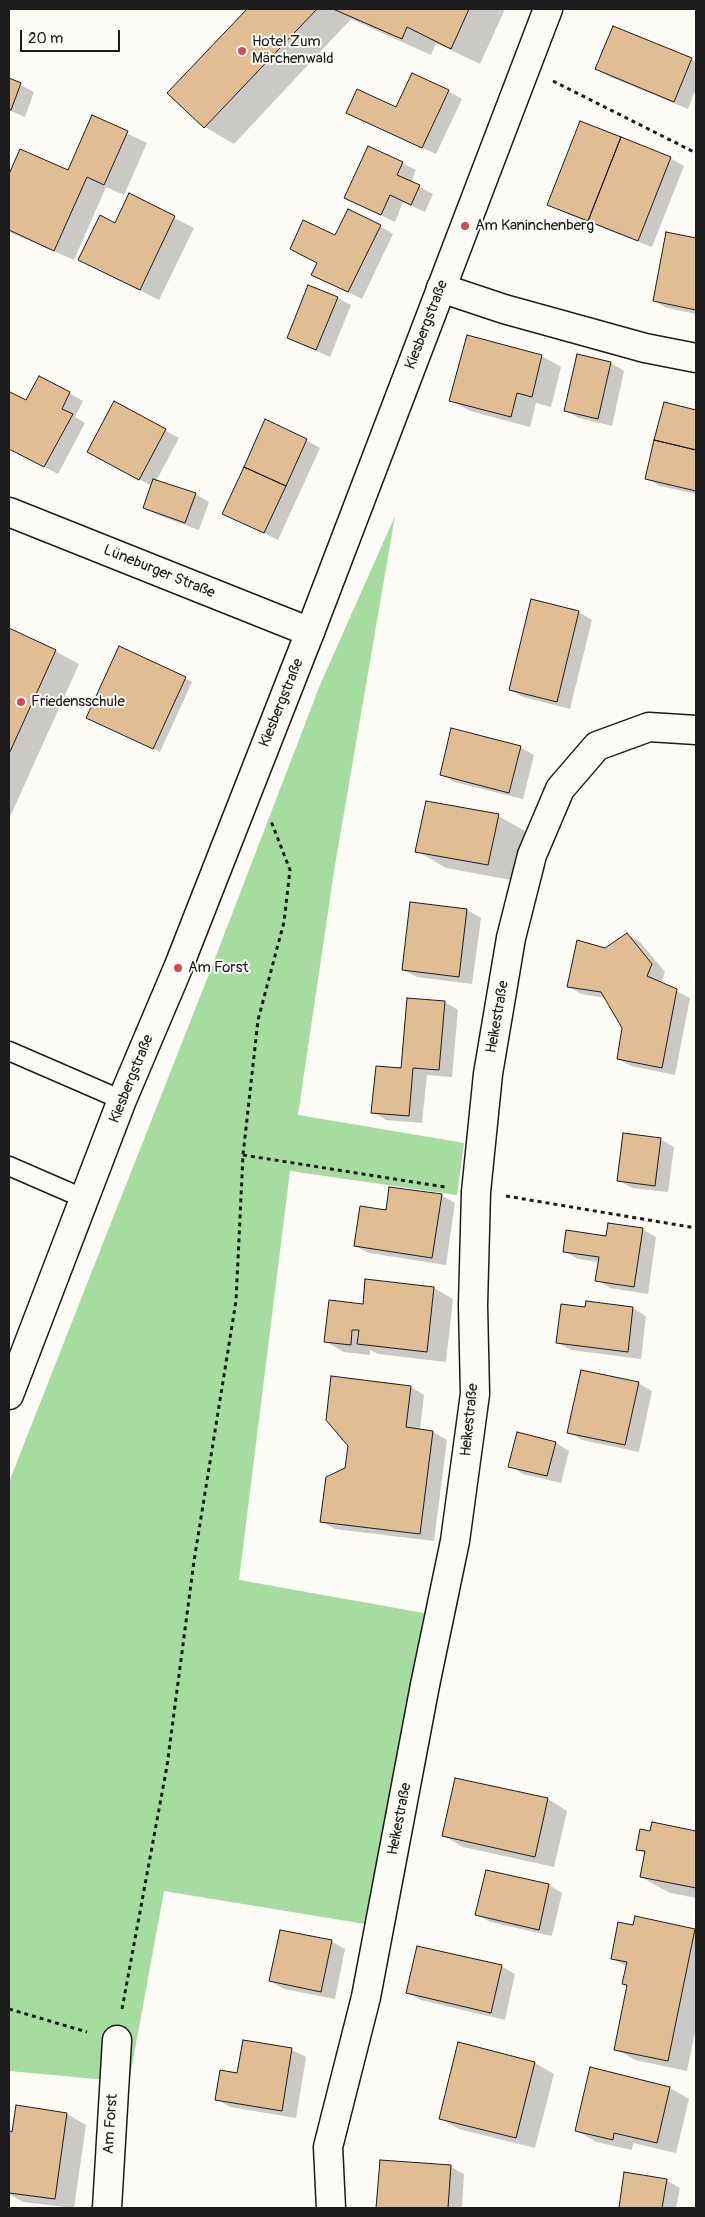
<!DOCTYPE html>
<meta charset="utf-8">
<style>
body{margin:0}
#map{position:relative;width:705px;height:2217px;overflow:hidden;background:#fdfcf7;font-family:Pangolin,sans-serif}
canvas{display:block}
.frame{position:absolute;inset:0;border:10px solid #1c1c1c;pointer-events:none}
.scale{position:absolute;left:20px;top:30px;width:100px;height:22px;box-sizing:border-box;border:2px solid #1c1c1c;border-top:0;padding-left:6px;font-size:15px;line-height:18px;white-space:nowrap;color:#1c1c1c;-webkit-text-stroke:4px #fdfcf7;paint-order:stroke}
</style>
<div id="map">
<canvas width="705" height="2217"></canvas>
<div class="frame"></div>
<div class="scale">20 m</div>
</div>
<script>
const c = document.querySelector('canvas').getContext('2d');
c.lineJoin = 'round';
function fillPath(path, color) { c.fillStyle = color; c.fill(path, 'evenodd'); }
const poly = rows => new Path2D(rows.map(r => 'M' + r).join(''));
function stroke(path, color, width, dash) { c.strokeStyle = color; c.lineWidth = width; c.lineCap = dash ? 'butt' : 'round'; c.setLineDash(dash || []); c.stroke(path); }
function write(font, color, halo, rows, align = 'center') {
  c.font = font + ' Pangolin,sans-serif'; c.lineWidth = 4; c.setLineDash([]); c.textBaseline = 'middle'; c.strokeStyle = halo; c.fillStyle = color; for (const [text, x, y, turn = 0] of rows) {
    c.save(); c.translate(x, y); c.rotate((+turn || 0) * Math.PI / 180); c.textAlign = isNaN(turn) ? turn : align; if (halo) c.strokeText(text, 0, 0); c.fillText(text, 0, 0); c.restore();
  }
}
const green = poly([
 [395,516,334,871,298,1115,464,1143,457,1195,290,1171,239,1580,424,1613,365,1924,164,1891,129,2082,9,2071,9,1482,209,974,320,685]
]);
const shadow = poly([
 [249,9,505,9,480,64,436,43,431,55,351,19,234,144,205,127,169,93],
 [691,59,696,62,696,88,688,109,610,77,596,69],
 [9,79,34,92,25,117,9,110],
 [448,91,462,99,436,154,361,120],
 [93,117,147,143,124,195,106,187,74,260,9,232,9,177,21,151,68,172],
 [369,147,416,170,411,182,433,194,425,212,403,202,395,222,346,198],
 [670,158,684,166,652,247,562,212,549,204],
 [129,195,194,228,159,300,79,260,115,225],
 [380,226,393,234,362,299,313,275,318,263,291,249],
 [667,234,696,239,696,314,667,308,654,301],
 [338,298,351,305,330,357,288,338],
 [467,336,542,356,561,367,551,407,536,403,530,427,470,411,450,400],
 [578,355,611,363,624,371,612,426,579,418,566,411],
 [69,393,83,401,75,417,85,423,58,474,9,448,9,398,11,394,26,402],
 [114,403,179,438,156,481,195,494,209,502,199,530,158,515,144,508,152,486,102,459],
 [664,403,696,411,696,494,660,486,646,478],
 [306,440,320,448,278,540,224,513],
 [579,612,592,620,570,709,523,697,510,690],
 [9,630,55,651,79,664,9,819],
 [119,648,192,682,160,752,94,721],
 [520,747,534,755,523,799,454,782,441,774],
 [498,816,527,832,517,881,446,868,417,851],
 [411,904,467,910,481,918,472,984,417,977,403,970],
 [627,934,640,942,665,972,661,983,690,998,675,1075,631,1066,618,1059,624,1028,606,998,581,994,568,986,606,949],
 [445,1002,458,1010,452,1077,427,1075,422,1123,386,1120,373,1112],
 [660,1139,674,1147,668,1192,632,1188,618,1180],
 [441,1195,455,1203,446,1265,369,1253,355,1246,387,1212],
 [642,1229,656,1237,648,1294,610,1288,597,1280,599,1262,578,1259,564,1251],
 [434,1288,453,1299,446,1362,378,1354,370,1350,370,1355,344,1352,325,1341,364,1305],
 [587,1308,633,1308,646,1316,641,1359,571,1350,558,1343],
 [638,1383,652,1391,639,1452,582,1440,568,1432],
 [411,1387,424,1395,420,1430,433,1432,447,1440,434,1541,335,1529,321,1521,346,1468],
 [556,1443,569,1451,561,1483,523,1474,510,1466],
 [548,1799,567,1811,554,1867,463,1847,444,1836],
 [653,1823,696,1832,696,1898,670,1893,641,1877,646,1854,637,1849,651,1832],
 [549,1885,562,1893,552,1936,490,1922,476,1914],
 [634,1927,696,1931,696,2027,687,2071,635,2060,616,2049,628,1986,623,1983,627,1967,612,1958],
 [331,1941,345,1949,335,1999,284,1989,270,1981],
 [501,1966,515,1974,505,2020,421,2000,408,1993],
 [244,2042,292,2050,306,2057,296,2118,230,2107,217,2099,238,2075],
 [535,2063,554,2074,535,2148,459,2129,440,2118],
 [670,2088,689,2099,676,2153,633,2143,632,2150,596,2142,576,2130],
 [17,2107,67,2114,86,2125,74,2208,23,2202,9,2194,9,2133,13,2133],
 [381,2161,451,2167,464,2174,462,2208,377,2208],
 [625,2174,666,2180,680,2188,676,2208,620,2208]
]);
const building = poly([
 [247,9,317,9,204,128,167,93,247,9],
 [333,9,469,9,451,49,407,27,402,39,333,9],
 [613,26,692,58,674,102,595,69,613,26],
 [412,73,449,90,422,148,346,113,357,89,396,107,412,73],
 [9,78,21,83,11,110,9,109,9,78],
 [92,115,128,131,104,185,87,177,54,251,9,230,9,174,20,149,68,170,92,115],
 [580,121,621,137,588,221,547,205,580,121],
 [621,137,671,157,638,241,588,221,621,137],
 [368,146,403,162,397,175,420,185,411,205,390,195,381,215,344,198,368,146],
 [129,193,175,216,140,290,78,260,100,215,115,223,129,193],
 [348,209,381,225,348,292,311,275,317,263,290,249,303,220,335,235,348,209],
 [666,232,696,238,696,310,653,301,666,232],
 [308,285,338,297,316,350,287,338,308,285],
 [467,335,542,355,532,397,517,393,511,417,449,401,467,335],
 [577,354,611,362,598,419,564,411,577,354],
 [39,376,70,392,62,409,73,414,44,467,9,449,9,395,10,392,26,400,39,376],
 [114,401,166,429,139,480,87,452,114,401],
 [664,402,696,410,696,450,654,440,664,402],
 [265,419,307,439,286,486,244,467,265,419],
 [654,440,696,450,696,491,645,479,654,440],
 [244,467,286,486,264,533,222,514,244,467],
 [153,479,196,493,185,523,143,508,153,479],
 [531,599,579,611,557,702,509,690,531,599],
 [9,628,56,650,9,754,9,628],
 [119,646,186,677,153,749,86,718,119,646],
 [451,728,521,746,509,793,440,775,451,728],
 [426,801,499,814,488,865,415,852,426,801],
 [410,902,467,909,459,977,402,970,410,902],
 [627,933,652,964,647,976,677,989,662,1068,617,1059,622,1028,601,992,567,987,577,940,605,948,627,933],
 [407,998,445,1001,439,1070,413,1068,409,1116,371,1113,376,1066,401,1068,407,998],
 [623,1133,661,1138,655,1186,617,1181,623,1133],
 [389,1187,442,1194,432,1258,354,1246,360,1206,386,1210,389,1187],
 [608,1223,643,1228,634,1287,595,1281,599,1257,563,1252,566,1230,606,1236,608,1223],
 [365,1279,434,1287,427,1352,357,1344,359,1330,352,1330,351,1345,324,1342,329,1300,363,1304,365,1279],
 [586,1301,633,1307,628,1352,556,1343,561,1304,585,1307,586,1301],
 [581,1370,639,1382,625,1445,567,1433,581,1370],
 [331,1376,411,1386,406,1427,433,1431,420,1534,320,1522,326,1477,345,1468,348,1446,326,1420,331,1376],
 [517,1432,556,1442,547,1476,508,1467,517,1432],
 [455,1778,548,1798,535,1857,442,1836,455,1778],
 [652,1822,696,1831,696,1888,640,1877,645,1851,636,1850,640,1829,650,1831,652,1822],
 [486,1870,549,1884,539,1930,475,1915,486,1870],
 [635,1916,695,1929,668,2061,614,2050,627,1985,622,1984,627,1962,611,1959,618,1922,633,1925,635,1916],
 [280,1930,332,1940,321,1992,269,1981,280,1930],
 [417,1946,502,1965,491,2013,406,1993,417,1946],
 [243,2040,292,2048,282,2111,215,2100,220,2070,237,2073,243,2040],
 [458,2042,535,2062,516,2138,439,2119,458,2042],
 [590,2067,670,2087,657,2143,614,2133,613,2140,575,2131,590,2067],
 [16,2105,67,2113,55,2199,9,2193,9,2131,12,2132,16,2105],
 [380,2160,451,2165,448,2208,376,2208,380,2160],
 [624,2172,667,2179,662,2208,619,2208,624,2172]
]);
const path = poly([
 [553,81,696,153],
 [243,1155,445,1187],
 [506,1196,696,1228],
 [9,2009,87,2032],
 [122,2009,167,1766,194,1561,236,1301,243,1155,258,1020,284,922,290,870,271,821]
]);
const service = poly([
 [9,1051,122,1100],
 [9,1166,85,1199]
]);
const minor = poly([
 [441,288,504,309,645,348,696,358],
 [9,512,310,632],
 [107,2208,117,2040],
 [331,2208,328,2147,366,1997,425,1685,455,1541,475,1394,473,1305,476,1192,488,1074,511,938,532,855,560,789,597,746,649,727,696,730]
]);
const tertiary = poly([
 [9,1395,122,1100,178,968,310,632,548,9]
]);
const markers = [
 [242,51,5,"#d1495b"],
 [465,226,5,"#d1495b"],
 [21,702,5,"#d1495b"],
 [178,968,5,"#d1495b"]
];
const poiNames = [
 ["Hotel Zum",252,42],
 ["Märchenwald",252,59],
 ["Am Kaninchenberg",475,226],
 ["Friedensschule",31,702],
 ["Am Forst",188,968]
];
const streetNames = [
 ["Kiesbergstraße",427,325,-69],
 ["Lüneburger Straße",159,572,22],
 ["Kiesbergstraße",282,703,-68],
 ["Heikestraße",498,1017,-80],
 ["Kiesbergstraße",132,1079,-68],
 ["Heikestraße",470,1420,-84],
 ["Heikestraße",400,1819,-79],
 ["Am Forst",111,2124,-86]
];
fillPath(green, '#a6dc9f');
fillPath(shadow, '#0003');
fillPath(building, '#e0bd92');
stroke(building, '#1c1c1c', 1);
stroke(service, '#1c1c1c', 21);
stroke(minor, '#1c1c1c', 31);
stroke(tertiary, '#1c1c1c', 31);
stroke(path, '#1c1c1c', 3, [4, 4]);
stroke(service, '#fdfcf7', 18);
stroke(minor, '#fdfcf7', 28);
stroke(tertiary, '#fdfcf7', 28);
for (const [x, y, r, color] of markers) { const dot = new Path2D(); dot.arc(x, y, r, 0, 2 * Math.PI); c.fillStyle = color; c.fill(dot); stroke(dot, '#fdfcf7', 2); }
write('15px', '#1c1c1c', '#fdfcf7', poiNames, 'left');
write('15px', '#1c1c1c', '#fdfcf7', streetNames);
</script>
